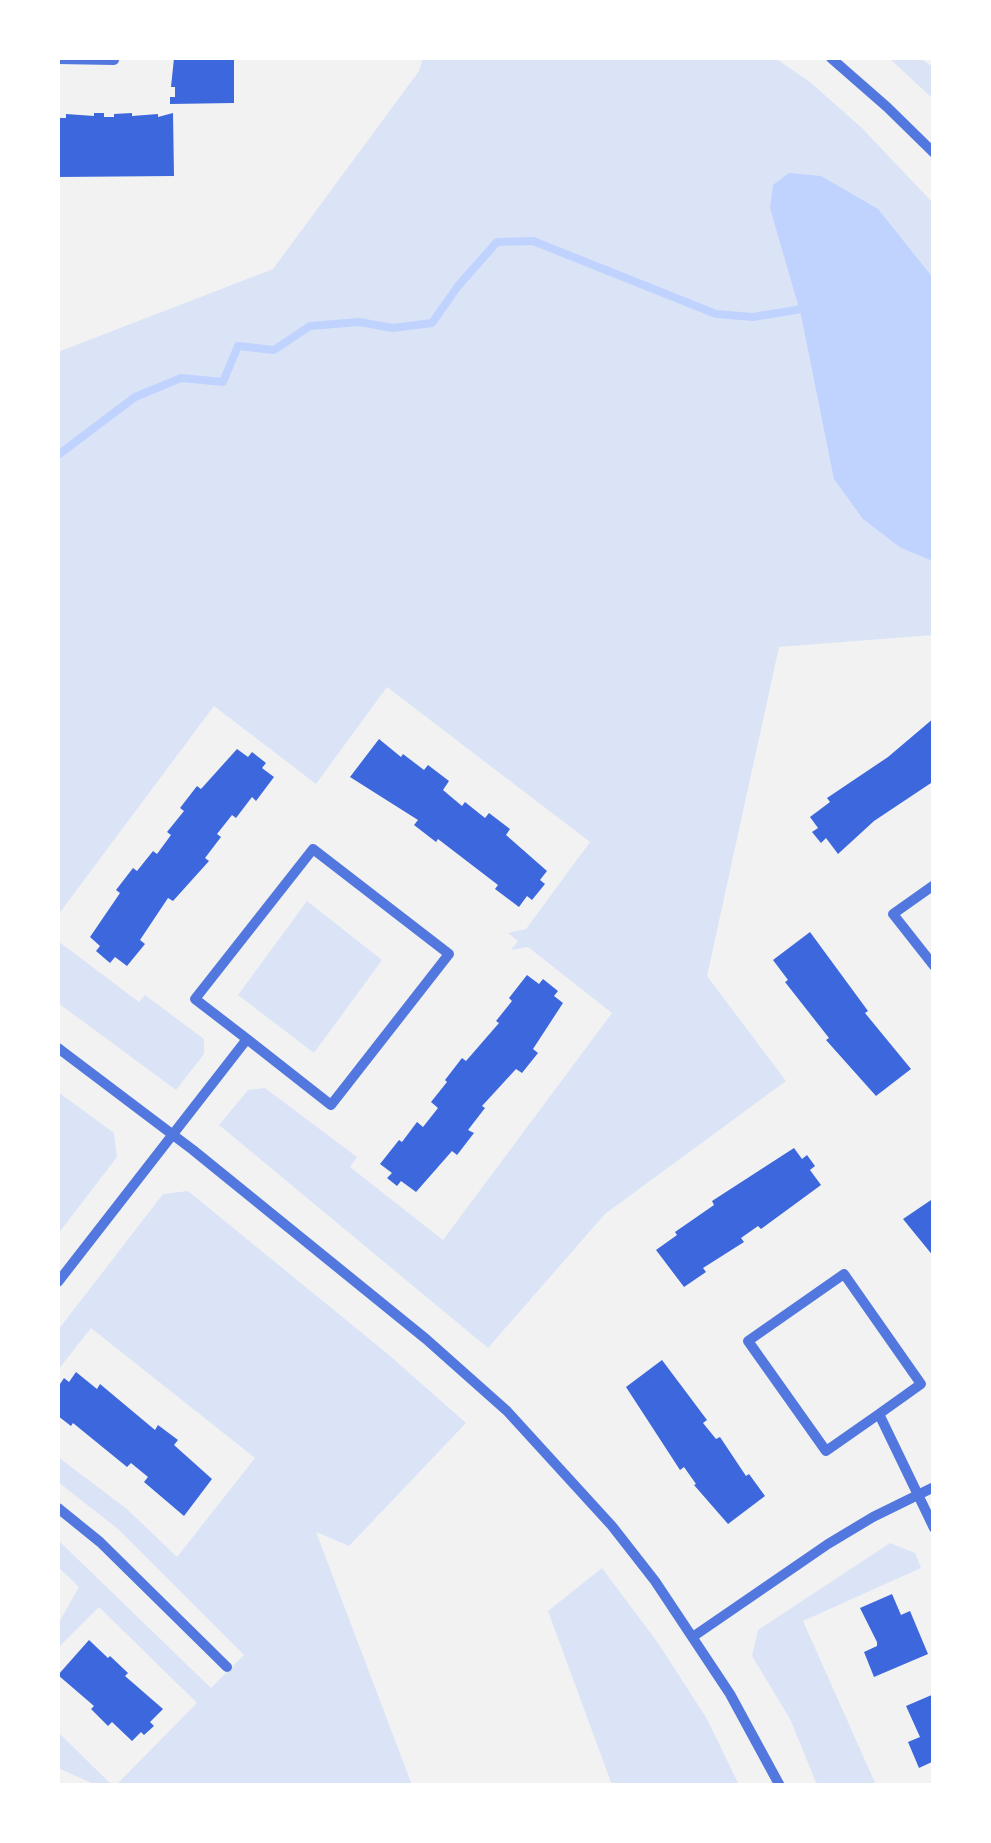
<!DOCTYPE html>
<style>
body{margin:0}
#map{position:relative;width:991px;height:1843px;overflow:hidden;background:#f2f2f2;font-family:Arial,sans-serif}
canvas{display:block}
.frame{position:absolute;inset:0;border:60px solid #fff;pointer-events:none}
</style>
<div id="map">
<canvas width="991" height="1843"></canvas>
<div class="frame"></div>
</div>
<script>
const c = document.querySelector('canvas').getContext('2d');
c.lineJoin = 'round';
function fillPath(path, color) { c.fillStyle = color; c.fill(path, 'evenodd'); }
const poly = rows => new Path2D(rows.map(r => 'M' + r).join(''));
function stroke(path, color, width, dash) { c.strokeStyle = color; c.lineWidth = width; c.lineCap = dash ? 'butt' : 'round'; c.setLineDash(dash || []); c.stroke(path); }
const green = poly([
 [423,58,775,58,810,82,862,128,933,203,933,635,779,647,707,976,786,1081,605,1214,488,1348,219,1125,248,1090,265,1088,357,1157,350,1167,443,1240,612,1013,528,947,511,950,518,941,508,933,526,929,590,842,387,687,316,784,214,706,58,915,58,352,273,269,419,71],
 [889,58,920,58,933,67,933,99],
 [307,901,382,960,314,1053,238,995],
 [58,941,139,1002,145,995,204,1039,204,1054,176,1090,58,1003],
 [58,1092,114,1133,117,1157,58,1234],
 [188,1191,389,1355,466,1423,349,1546,316,1532,412,1785,116,1785,197,1703,99,1607,58,1648,58,1624,79,1587,58,1567,58,1540,211,1688,244,1655,118,1529,58,1482,58,1457,127,1509,177,1557,255,1458,91,1328,58,1370,58,1330,163,1194],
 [890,1543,915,1553,921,1568,803,1621,876,1785,817,1785,790,1719,752,1656,758,1630],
 [602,1568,658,1643,707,1719,739,1785,612,1785,548,1611],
 [58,1732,112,1785,96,1785,58,1768]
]);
const water = poly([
 [789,173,821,176,878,209,933,278,933,561,901,548,863,519,834,479,801,315,770,208,773,185]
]);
const stream = poly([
 [58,455,135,397,181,378,223,382,238,346,274,350,310,326,359,322,393,328,432,323,458,286,497,242,533,241,716,314,753,317,808,308]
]);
const building = poly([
 [174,58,234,58,234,103,170,104,170,97,175,97,175,87,171,87],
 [94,113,104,113,104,117,114,117,114,114,132,113,132,116,158,114,158,117,173,113,174,176,58,177,58,118,66,118,66,114,94,116],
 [934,718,934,781,874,821,838,854,826,838,821,843,812,832,818,828,810,817,830,802,827,798,888,757],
 [379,739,401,757,403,754,424,770,428,765,449,781,443,790,462,806,465,802,485,818,489,813,510,829,506,835,547,871,540,880,545,884,532,900,527,896,519,907,495,889,498,885,438,839,436,842,414,825,418,820,350,777],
 [237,749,248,757,252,752,266,763,262,768,274,777,256,801,252,797,236,818,232,815,217,834,221,837,205,858,209,861,173,901,168,898,140,940,145,944,127,966,115,957,110,963,96,951,100,946,90,937,120,893,116,890,133,868,137,871,153,851,157,854,171,835,167,832,184,811,180,808,197,786,201,789],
 [810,932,868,1011,865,1013,911,1069,876,1096,826,1040,829,1038,785,982,788,980,773,960],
 [527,975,539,984,543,979,558,991,554,996,563,1003,533,1049,538,1053,522,1073,516,1069,482,1106,485,1108,468,1130,474,1133,457,1155,452,1151,416,1192,401,1181,397,1186,387,1178,392,1173,380,1164,399,1140,402,1142,417,1122,423,1127,438,1108,431,1102,447,1082,445,1080,462,1058,466,1061,499,1023,496,1021,512,1001,509,998],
 [794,1148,802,1159,807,1155,815,1166,810,1170,821,1185,761,1229,758,1226,741,1238,744,1242,703,1268,706,1272,684,1287,656,1250,677,1235,675,1232,714,1205,712,1201],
 [934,1198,934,1257,903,1219],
 [662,1360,707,1420,703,1423,716,1439,720,1437,746,1476,749,1474,765,1496,728,1524,694,1485,696,1484,684,1467,680,1470,626,1387],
 [76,1372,97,1389,100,1384,155,1430,158,1425,178,1440,174,1445,212,1479,184,1516,144,1482,148,1477,131,1463,127,1467,73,1423,71,1426,58,1416,58,1387,64,1378,69,1382],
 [892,1594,901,1615,910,1611,928,1654,874,1677,864,1652,877,1646,877,1642,860,1608],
 [89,1640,108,1658,110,1656,128,1673,125,1676,163,1709,150,1722,154,1726,144,1735,141,1732,132,1741,112,1722,108,1726,91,1709,94,1706,58,1675],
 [934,1694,934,1761,919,1768,908,1742,920,1737,906,1706]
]);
const minor = poly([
 [831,58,887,107,934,153],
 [58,59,114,60,114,58],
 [934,885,893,914,934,966],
 [58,1048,193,1150,426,1339,507,1411,612,1526,655,1581,730,1694,780,1786],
 [58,1282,247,1039,331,1105,449,954,313,849,195,999,247,1039],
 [879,1414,826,1451,748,1341,844,1274,921,1384,879,1414,934,1528],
 [58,1508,100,1542,227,1667],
 [694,1636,828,1544,873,1517,934,1487]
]);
fillPath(green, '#dbe4f7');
fillPath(water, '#bfd3fe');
stroke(stream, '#bfd3fe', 8);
fillPath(building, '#3d67dc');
stroke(minor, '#5277de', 10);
</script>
